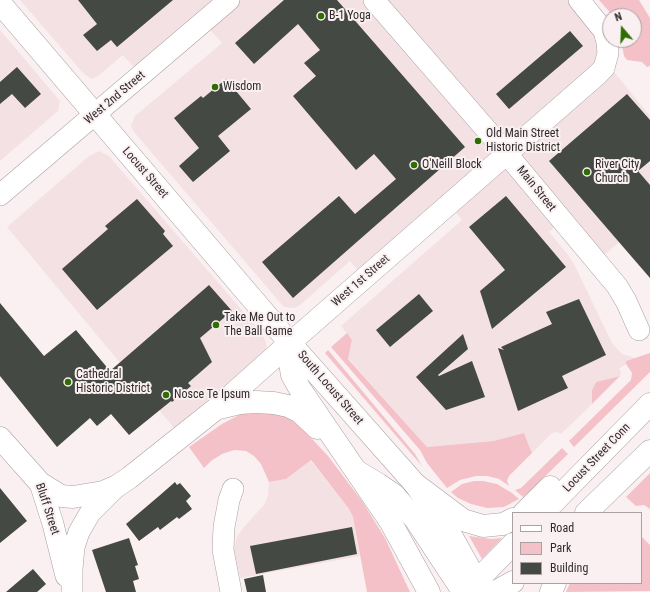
<!DOCTYPE html>
<style>
body{margin:0}
#map{position:relative;width:650px;height:592px;overflow:hidden;background:#faf0f1;font-family:"Roboto Condensed",sans-serif}
canvas{display:block}
.legend{position:absolute;left:512px;top:512px;width:130px;height:72px;box-sizing:border-box;background:#faf0f1;border:1px solid #a9a1a2;margin:0;padding:5px 7px;list-style:none;font-size:12px;color:#2f2b2c}
.legend li{display:flex;align-items:center;gap:8px;height:20px}
.legend b{width:20px;border:1px solid #a9a1a2}
.north{position:absolute;left:602px;top:8px;width:40px;height:40px;box-sizing:border-box;background:#faf0f1;border:1px solid #a9a1a2;border-radius:50%;rotate:341deg;font-size:11px;font-weight:700;line-height:16px;text-align:center;color:#2f2b2c}
.north::after{content:'';display:block;margin:auto;width:14px;height:18px;background:#2e6d00;clip-path:polygon(50% 0,100% 100%,50% 72%,0 100%)}
</style>
<div id="map">
<canvas width="650" height="592"></canvas>
<ul class="legend">
<li><b style="height:5px;background:#fff"></b>Road</li>
<li><b style="height:11px;background:#f5c1c9"></b>Park</li>
<li><b style="height:11px;background:#454943"></b>Building</li>
</ul>
<div class="north">N</div>
</div>
<script>
const c = document.querySelector('canvas').getContext('2d');
c.lineJoin = 'round';
function fillPath(path, color) { c.fillStyle = color; c.fill(path, 'evenodd'); }
const poly = rows => new Path2D(rows.map(r => 'M' + r).join(''));
function stroke(path, color, width, dash) { c.strokeStyle = color; c.lineWidth = width; c.lineCap = dash ? 'butt' : 'round'; c.setLineDash(dash || []); c.stroke(path); }
function write(font, color, halo, rows, align = 'center') {
  c.font = font + ' "Roboto Condensed",sans-serif'; c.lineWidth = 4; c.setLineDash([]); c.textBaseline = 'middle'; c.strokeStyle = halo; c.fillStyle = color; for (const [text, x, y, turn = 0] of rows) {
    c.save(); c.translate(x, y); c.rotate((+turn || 0) * Math.PI / 180); c.textAlign = isNaN(turn) ? turn : align; if (halo) c.strokeText(text, 0, 0); c.fillText(text, 0, 0); c.restore();
  }
}
const built = poly([
 [20,0,579,0,606,62,650,116,650,216,597,261,562,221,549,232,568,255,575,266,612,343,622,354,635,358,626,361,626,364,619,369,621,372,620,376,596,382,592,390,592,404,561,434,556,432,552,433,532,453,524,433,493,441,427,447,348,358,352,340,341,326,462,220,449,204,365,278,350,261,300,305,295,308,284,307,134,132,131,126,135,116,222,43,203,22,141,75,123,55,98,76,91,79,83,73],
 [0,30,60,101,58,111,0,161],
 [99,151,109,156,259,330,266,342,267,349,262,355,174,428,7,227,89,156],
 [310,460,349,509,353,517,360,556,240,578,234,549,237,537,243,528,264,505,268,496,269,482,286,479]
]);
const green = poly([
 [599,0,639,0,650,18,650,66,647,67,642,62,627,60,624,56,621,40,634,40,634,16,613,16],
 [347,333,352,340,348,359,427,447,493,441,524,433,532,453,509,476,507,481,509,486,499,479,487,476,476,476,460,480,447,488,427,463,420,450,331,347],
 [328,350,415,454,422,466,325,353],
 [650,353,650,372,574,447,569,441,631,380,632,373,626,364,626,361],
 [620,376,592,404,592,390,596,382],
 [252,411,279,414,288,418,299,425,328,456,362,501,385,538,410,592,367,592,353,517,349,509,311,460,286,479,269,482,261,464,254,456,246,451,234,450,222,454,211,461,204,468,189,447,222,424,241,414],
 [562,448,568,454,530,491,523,497,515,490,521,488],
 [650,473,650,509,644,505,636,506,626,497],
 [474,481,483,481,497,484,512,493,519,499,504,507,487,508,471,504,458,498,451,492,462,484],
 [469,536,491,539,502,538,482,559],
 [641,536,650,545,650,591,566,592,570,583,641,583]
]);
const building = poly([
 [78,0,173,0,117,47,111,40,97,51,83,35,97,24],
 [284,0,337,0,465,147,293,298,262,262,339,196,355,214,396,179,374,154,356,170,293,96,316,76,304,63,320,50,298,24,254,64,235,43],
 [570,31,583,46,509,109,496,94],
 [17,67,41,94,25,108,12,94,0,104,0,82],
 [226,79,251,109,218,136,230,151,193,182,179,166,199,148,174,118,201,96,203,98],
 [627,94,650,120,650,161,638,171,650,185,650,278,549,161],
 [506,196,566,267,492,329,480,291,505,270,469,227],
 [137,199,165,231,163,234,173,246,97,310,62,269,108,229,105,226],
 [209,285,232,311,200,338,212,362,188,383,191,386,172,402,171,401,129,435,111,414,97,426,90,418,57,447,0,376,0,303,44,356,76,330,110,371],
 [419,294,433,311,390,347,376,330],
 [579,299,606,355,562,376,568,388,518,411,498,348,504,350,501,347,552,324,546,312],
 [463,334,468,349,438,375,439,376,472,361,485,397,446,410,416,377],
 [175,482,177,485,180,483,191,496,186,501,192,509,179,519,177,517,160,530,158,527,139,541,126,524,159,496],
 [0,488,27,521,0,543],
 [352,527,357,554,256,574,250,546],
 [129,538,138,565,135,566,139,579,133,581,136,592,106,592,92,550],
 [33,569,46,584,37,592,6,592],
 [263,575,266,592,247,592,244,579]
]);
const minor = poly([
 [374,0,491,135,617,286,626,301,639,330],
 [0,195,229,0],
 [290,343,597,75,604,68,608,53,607,42,604,31,579,0],
 [40,483,53,524,66,576],
 [72,592,72,569,74,547,79,532,90,513,117,486],
 [231,592,223,550,224,527,229,500,233,489]
]);
const secondary = poly([
 [0,3,290,343,415,484,452,537,472,573,480,592],
 [290,343,290,363,292,375,300,389,390,521,429,592],
 [219,408,240,403,256,402,274,403,288,406,300,412,317,428],
 [0,438,40,483,61,496,73,497,103,492,117,486,129,478,217,408,290,343]
]);
const trunk = poly([
 [358,472,378,484,394,495,415,519,460,587,469,592],
 [415,484,463,520,483,526,503,524,513,519],
 [524,513,550,487],
 [543,513,650,404],
 [586,513,650,451],
 [466,592,513,544],
 [495,592,513,582],
 [551,592,555,583]
]);
const markers = [
 [321,16,4,"#2e6d00"],
 [215,87,4,"#2e6d00"],
 [478,141,4,"#2e6d00"],
 [414,165,4,"#2e6d00"],
 [587,172,4,"#2e6d00"],
 [216,325,4,"#2e6d00"],
 [68,382,4,"#2e6d00"],
 [166,395,4,"#2e6d00"]
];
const poiNames = [
 ["B-1 Yoga",329,16],
 ["Wisdom",223,87],
 ["Old Main Street",486,134],
 ["Historic District",486,148],
 ["O'Neill Block",422,165],
 ["River City",595,165],
 ["Church",595,179],
 ["Take Me Out to",224,318],
 ["The Ball Game",224,332],
 ["Cathedral",76,375],
 ["Historic District",76,389],
 ["Nosce Te Ipsum",174,395]
];
const streetNames = [
 ["West 2nd Street",115,98,-40],
 ["Locust Street",145,173,49],
 ["Main Street",536,189,51],
 ["West 1st Street",361,281,-41],
 ["South Locust Street",330,388,49],
 ["Locust Street Conn",597,458,-46],
 ["Bluff Street",47,509,72]
];
fillPath(built, '#f4e1e4');
fillPath(green, '#f5c1c9');
fillPath(building, '#454943');
stroke(minor, '#a89fa0', 22);
stroke(secondary, '#a89fa0', 23);
stroke(trunk, '#a89fa0', 23);
stroke(minor, '#fff', 21);
stroke(secondary, '#fff', 22);
stroke(trunk, '#fff', 22);
for (const [x, y, r, color] of markers) { const dot = new Path2D(); dot.arc(x, y, r, 0, 2 * Math.PI); c.fillStyle = color; c.fill(dot); stroke(dot, '#faf0f1', 1.5); }
write('12px', '#2f2b2c', '#faf0f1', poiNames, 'left');
write('12px', '#2f2b2c', '#faf0f1', streetNames);
</script>
